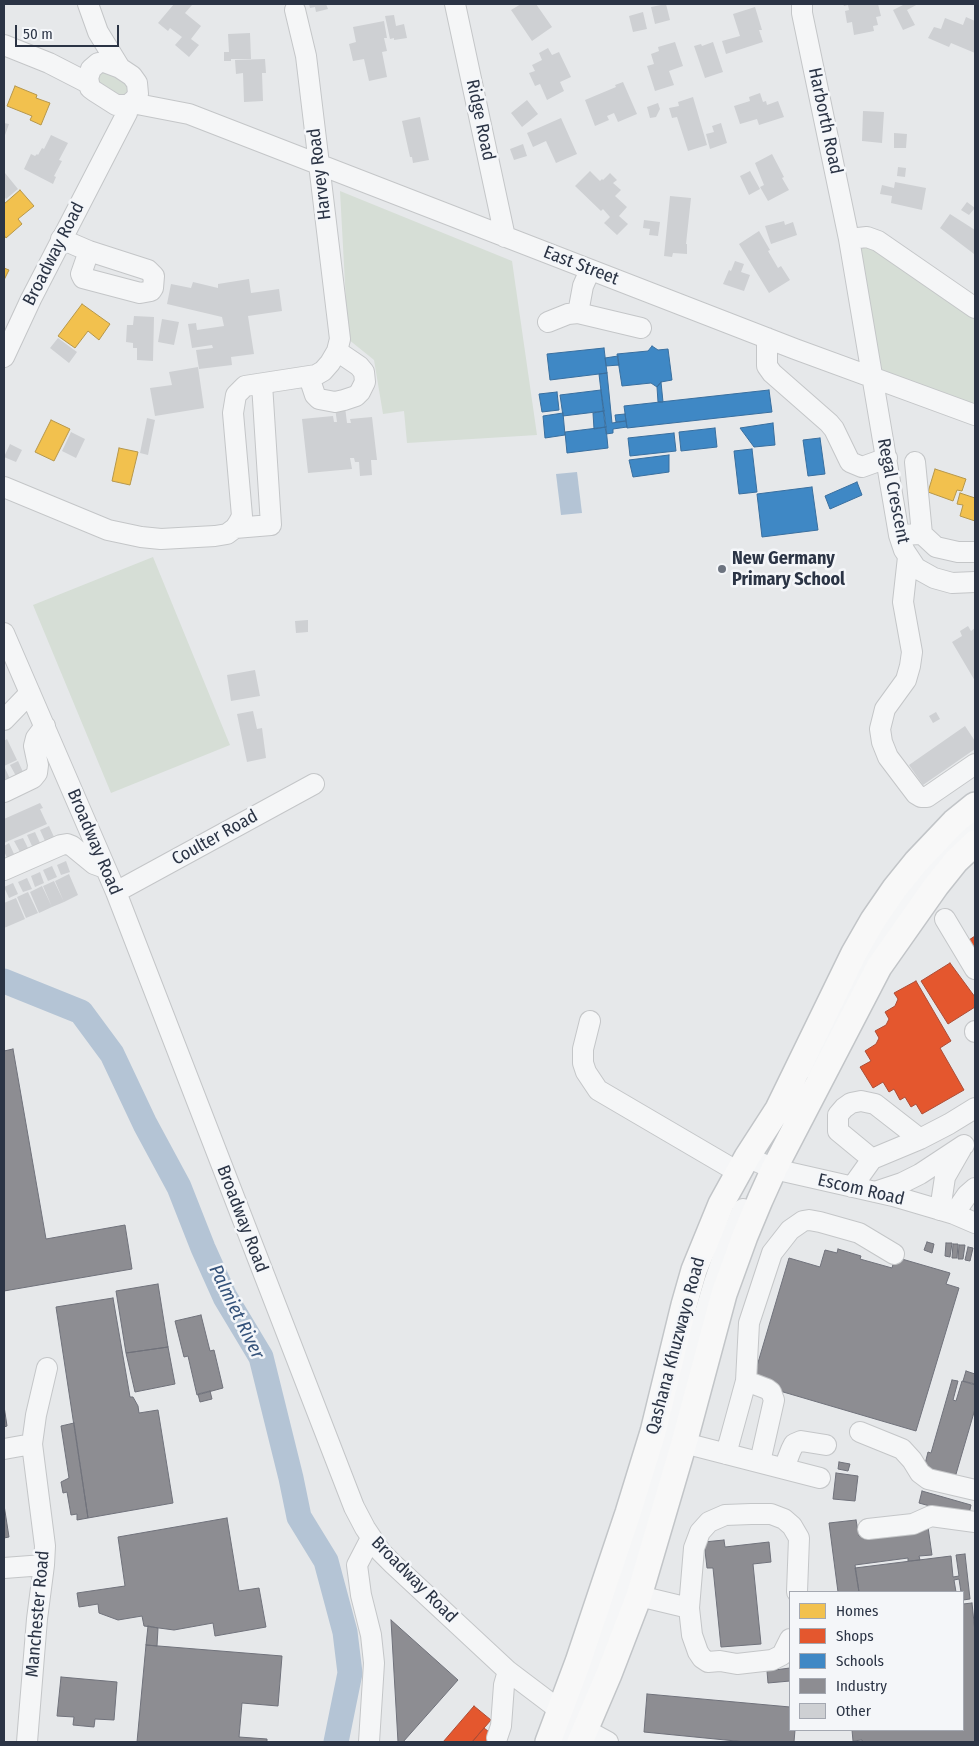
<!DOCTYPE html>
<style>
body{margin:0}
#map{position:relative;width:979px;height:1746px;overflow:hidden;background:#e6e8ea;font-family:"Fira Sans Condensed",sans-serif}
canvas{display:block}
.frame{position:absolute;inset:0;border:5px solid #2b3445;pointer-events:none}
.legend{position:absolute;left:789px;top:1591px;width:175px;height:140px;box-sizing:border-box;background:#f4f6f9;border:1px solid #a4a8b1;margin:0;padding:6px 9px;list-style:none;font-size:15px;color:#2b3445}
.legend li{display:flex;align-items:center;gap:10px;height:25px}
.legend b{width:25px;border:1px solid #a4a8b1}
.scale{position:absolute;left:15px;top:25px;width:104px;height:22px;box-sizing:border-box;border:2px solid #2b3445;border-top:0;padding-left:6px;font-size:15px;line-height:18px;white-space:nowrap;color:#2b3445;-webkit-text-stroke:4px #f4f6f9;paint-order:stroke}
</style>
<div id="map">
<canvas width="979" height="1746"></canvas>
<div class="frame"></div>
<ul class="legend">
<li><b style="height:14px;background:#f2c14e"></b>Homes</li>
<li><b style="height:14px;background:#e4572e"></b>Shops</li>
<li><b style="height:14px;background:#3f88c5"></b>Schools</li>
<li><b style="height:14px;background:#8d8d92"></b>Industry</li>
<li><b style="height:14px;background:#ced0d3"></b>Other</li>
</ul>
<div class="scale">50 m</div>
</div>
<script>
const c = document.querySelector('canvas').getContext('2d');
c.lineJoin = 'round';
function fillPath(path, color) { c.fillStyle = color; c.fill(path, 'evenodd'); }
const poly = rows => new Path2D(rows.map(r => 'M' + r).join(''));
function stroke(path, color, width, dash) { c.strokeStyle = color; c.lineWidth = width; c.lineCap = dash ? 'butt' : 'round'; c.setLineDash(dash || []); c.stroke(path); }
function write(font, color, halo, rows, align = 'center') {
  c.font = font + ' "Fira Sans Condensed",sans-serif'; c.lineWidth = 5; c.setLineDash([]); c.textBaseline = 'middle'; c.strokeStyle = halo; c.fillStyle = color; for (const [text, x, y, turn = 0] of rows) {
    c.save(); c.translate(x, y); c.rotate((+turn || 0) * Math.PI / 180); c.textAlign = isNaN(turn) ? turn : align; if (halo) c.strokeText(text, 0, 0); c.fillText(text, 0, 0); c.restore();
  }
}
const green = poly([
 [106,68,132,88,124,102,98,90,96,73],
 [340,191,512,261,537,435,407,443,404,411,383,414,374,360,348,339],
 [860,236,975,308,975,415,873,378,848,239],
 [153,557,230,745,111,793,33,605]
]);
const water = poly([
 [577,472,582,513,561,515,556,474]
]);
const homes = poly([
 [15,86,37,95,36,98,50,103,41,125,30,120,32,116,7,106,15,86],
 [20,190,34,206,18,219,22,224,6,238,4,235,4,204,20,190],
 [4,268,9,270,4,280,4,268],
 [82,304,110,324,99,340,88,331,75,348,58,336,82,304],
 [51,420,70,429,54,461,35,452,51,420],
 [119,448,138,452,130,485,112,481,119,448],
 [935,469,966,479,962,491,957,490,953,501,928,492,935,469],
 [960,493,975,498,975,521,960,516,963,505,957,504,960,493]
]);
const shops = poly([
 [975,936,975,949,969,940,975,936],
 [950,963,975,997,975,1007,948,1024,921,981,950,963],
 [916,981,951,1041,940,1048,964,1090,922,1114,916,1104,911,1107,905,1097,900,1100,894,1089,889,1092,883,1082,873,1088,860,1067,871,1061,865,1051,876,1044,879,1038,875,1031,886,1025,889,1019,885,1012,895,1006,898,999,894,993,916,981],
 [474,1706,491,1720,472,1742,443,1742,474,1706],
 [484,1728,502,1742,472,1742,484,1728]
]);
const schools = poly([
 [652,346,658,350,668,349,672,380,661,382,657,387,651,383,622,386,617,354,648,351,652,346],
 [604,348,607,373,550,380,547,354,604,348],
 [618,356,619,365,606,366,605,358,618,356],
 [607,373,612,423,626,421,627,427,613,429,613,433,606,434,599,374,607,373],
 [661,382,663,402,658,402,657,387,661,382],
 [601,390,604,411,563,416,560,395,601,390],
 [769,390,772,412,627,428,624,406,769,390],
 [557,392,559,410,542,412,539,394,557,392],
 [604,411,606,427,594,429,593,413,604,411],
 [563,413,565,435,545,438,543,416,563,413],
 [625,414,626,421,616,422,615,415,625,414],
 [773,423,775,445,754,447,740,428,773,423],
 [606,427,608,448,567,453,565,432,606,427],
 [715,428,717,447,681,451,679,432,715,428],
 [674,433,676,451,630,456,628,438,674,433],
 [820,438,825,474,808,476,803,440,820,438],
 [752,449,757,492,739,494,734,451,752,449],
 [669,455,669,472,633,477,629,460,669,455],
 [857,482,862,495,830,509,825,496,857,482],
 [812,487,818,530,762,537,757,494,812,487]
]);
const industry = poly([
 [13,1049,46,1239,125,1225,132,1269,4,1291,4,1051,13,1049],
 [927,1242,934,1244,932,1253,924,1250,927,1242],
 [946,1243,952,1243,950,1257,945,1256,946,1243],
 [953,1244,958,1244,957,1258,952,1258,953,1244],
 [959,1245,965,1245,963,1259,958,1259,959,1245],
 [968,1247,973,1248,970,1261,965,1260,968,1247],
 [838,1249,861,1256,860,1259,892,1268,895,1257,950,1273,946,1284,959,1288,916,1431,773,1389,775,1382,754,1376,789,1258,820,1267,825,1250,837,1253,838,1249],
 [158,1284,168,1347,126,1353,116,1291,158,1284],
 [113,1298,130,1397,133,1397,138,1406,139,1413,158,1410,173,1503,88,1518,56,1307,113,1298],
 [201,1315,210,1351,214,1350,223,1388,197,1395,188,1356,184,1357,175,1321,201,1315],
 [168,1347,175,1384,135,1392,126,1353,168,1347],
 [966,1371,975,1374,975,1384,963,1381,966,1371],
 [952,1380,958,1381,953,1400,956,1401,962,1381,975,1385,975,1409,954,1481,923,1472,928,1452,931,1453,952,1380],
 [210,1391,212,1399,200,1402,198,1394,210,1391],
 [4,1406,7,1426,4,1427,4,1406],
 [74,1423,88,1518,77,1520,77,1514,71,1515,67,1492,63,1493,61,1482,69,1478,61,1426,74,1423],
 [839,1462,850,1464,848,1471,838,1469,839,1462],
 [836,1473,858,1476,855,1501,833,1499,836,1473],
 [922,1491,971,1505,969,1514,962,1515,919,1503,922,1491],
 [4,1505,9,1537,4,1538,4,1505],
 [227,1518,239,1591,259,1588,266,1627,215,1636,213,1623,174,1630,144,1626,142,1616,118,1620,99,1613,98,1604,79,1607,77,1593,125,1586,118,1537,227,1518],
 [856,1520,859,1536,928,1527,932,1555,919,1556,920,1560,908,1561,908,1558,855,1565,859,1592,838,1592,829,1523,856,1520],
 [724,1540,725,1547,769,1542,771,1562,753,1564,761,1644,721,1647,713,1568,707,1568,704,1542,724,1540],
 [965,1554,970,1599,963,1600,963,1592,961,1592,959,1579,954,1580,956,1592,859,1592,855,1568,951,1556,953,1577,959,1576,956,1555,965,1554],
 [972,1603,975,1632,975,1742,862,1742,862,1740,853,1741,852,1730,963,1730,963,1604,972,1603],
 [391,1620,458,1680,403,1742,398,1742,391,1620],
 [148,1626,158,1628,157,1646,146,1645,148,1626],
 [146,1645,282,1656,278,1706,242,1703,239,1737,267,1739,267,1742,137,1742,146,1645],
 [790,1668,790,1681,768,1683,767,1671,790,1668],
 [61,1677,117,1682,114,1720,95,1719,94,1727,73,1725,74,1717,57,1716,61,1677],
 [647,1694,790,1707,790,1730,795,1730,794,1742,746,1742,644,1732,647,1694]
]);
const river = poly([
 [4,981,81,1012,112,1054,145,1124,179,1187,203,1248,225,1297,261,1357,291,1478,299,1517,326,1561,345,1632,350,1673,336,1742]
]);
const building = poly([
 [174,4,192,5,185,13,201,26,191,39,199,45,189,57,175,45,182,37,170,28,168,31,158,23],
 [309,4,326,4,328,9,316,12,315,7,310,8],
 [521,4,536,4,552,27,532,41,511,10],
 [666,4,670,20,655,24,651,7],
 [843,4,878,4,881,16,876,17,878,25,873,26,874,31,854,35,852,22,847,23,845,11,849,10,848,5,844,6],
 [905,4,918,4,907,10,915,25,903,30,893,10],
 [755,7,762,30,759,30,763,42,726,54,722,41,740,36,733,14],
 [643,12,647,29,633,32,629,16],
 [394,15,396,26,404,24,407,38,394,40,394,38,390,39,385,16],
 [966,17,975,21,975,53,951,43,949,47,928,38,934,27,941,29,945,18,963,25],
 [384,21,387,38,384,38,387,51,382,52,387,77,369,81,364,59,353,61,349,44,356,42,353,27],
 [250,33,251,59,231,59,231,61,224,61,224,52,229,52,228,34],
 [675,42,683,66,669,71,674,85,655,91,647,66,654,64,651,54,659,51,658,47],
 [713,42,723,72,705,78,694,46,701,44,702,46],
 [548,48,552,55,559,52,571,77,560,82,564,91,547,100,540,84,535,86,529,73,535,71,532,65,542,60,539,53],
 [265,59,266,73,262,73,263,101,244,102,243,73,236,74,235,60],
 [623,82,637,114,618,122,614,113,607,116,609,120,595,126,585,100,616,87,615,85],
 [760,93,763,102,766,101,767,105,778,101,784,117,759,125,757,119,740,124,734,106,750,101,749,97],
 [693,97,707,145,688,151,677,117,672,118,669,108,679,106,678,102],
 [527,100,538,114,522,127,511,113],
 [658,103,660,109,656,117,650,118,647,107],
 [863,111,884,112,882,143,862,141],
 [420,117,429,160,413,163,412,157,410,157,402,121],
 [561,118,577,154,556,163,546,141,533,147,527,133],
 [4,123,9,124,4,138],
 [721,123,727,143,710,149,706,134,714,132,712,126],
 [894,133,907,134,906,148,894,148],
 [51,135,68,143,59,160,62,161,54,176,56,177,53,184,24,169,31,154,35,156,37,154,38,155,42,148,44,149],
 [523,144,527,156,514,160,510,149],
 [772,154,784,177,782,178,789,190,768,201,760,187,764,185,755,163],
 [898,167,906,168,905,177,897,176],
 [590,171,600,181,602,179,603,180,610,173,617,180,613,183,621,190,615,196,627,207,619,216,628,224,617,235,604,223,610,217,603,209,601,211,575,186],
 [750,171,760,189,749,195,740,176],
 [5,173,18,189,6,199,4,196,4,174],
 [895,182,926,188,922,210,891,203,892,196,880,194,882,185,894,188],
 [670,196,691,198,686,244,687,244,687,254,673,253,672,257,664,256],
 [967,202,975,208,969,215,961,210],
 [950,214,975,230,975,252,974,254,940,228],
 [644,220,660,222,658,236,649,235,650,229,643,228],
 [784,221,785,225,793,222,797,235,771,244,765,226],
 [759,231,770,250,768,251,778,268,781,266,790,280,769,293,739,244],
 [735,261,744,264,741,272,750,275,744,291,723,284,729,270,731,271],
 [249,279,251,293,279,289,282,311,248,316,254,354,231,357,232,365,199,369,196,350,213,348,212,345,192,348,188,324,196,323,197,330,224,326,222,317,167,304,171,284,191,288,193,282,218,288,218,284],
 [134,316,154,317,153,361,137,360,137,348,133,348,133,343,126,342,127,325,133,325],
 [162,319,179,322,174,345,158,342],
 [58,338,77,352,69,363,50,348],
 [198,367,204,408,155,416,150,388,172,385,169,372],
 [345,407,347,423,351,423,350,419,372,417,377,460,371,460,372,475,360,476,359,462,355,462,354,458,350,458,352,469,308,473,302,419,333,416,334,422,337,422,335,408],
 [147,418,155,420,148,455,140,453],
 [71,432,85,439,76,458,62,451],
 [10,444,22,450,16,462,4,457],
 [308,620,308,632,296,633,295,621],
 [968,626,971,631,975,628,975,681,952,642,962,636,960,631],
 [255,670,260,696,231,701,227,675],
 [253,711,257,729,262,728,266,758,247,762,237,714],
 [936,712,940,719,933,723,929,716],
 [965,726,975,741,975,749,923,785,909,765],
 [7,739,17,760,4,766,10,779,4,782,4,741],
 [18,761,23,772,16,776,10,765],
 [40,803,43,808,40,809,47,824,4,843,4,819],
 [49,826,54,837,45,841,40,830],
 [35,832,40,843,32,846,27,835],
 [23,838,28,848,20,852,14,841],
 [9,843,14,854,7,858,4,851,4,846],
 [66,861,70,872,61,875,57,865],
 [52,866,57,877,48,881,43,870],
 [40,872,44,883,35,887,31,876],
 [69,874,78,895,64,902,55,881],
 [27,878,32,889,23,892,18,882],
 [54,881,64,902,52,907,43,886],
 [13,883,18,894,9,898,4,887],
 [42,886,52,907,39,913,30,892],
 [28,892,38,913,26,918,17,897],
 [16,898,25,919,4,928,4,903]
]);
const minor = poly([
 [88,4,98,32,120,68],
 [455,4,505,237],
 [802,4,802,13,849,239,899,535,904,550,916,568,934,578,952,583,975,582],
 [4,45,49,63,88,83],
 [104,62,120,68,132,76,137,83,138,94,135,99,128,105,116,105,94,91,90,88,88,78,91,69,98,63,104,62],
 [132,103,189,114,795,349,975,415],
 [61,239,89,251,148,270,154,276,153,288,151,291,140,293,83,278,81,274,89,251],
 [849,239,867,237,878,241,975,308],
 [578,313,583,286,590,270],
 [548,322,568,314,578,313,641,328],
 [767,338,767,366,772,373,829,423,834,429,850,462,862,467,887,458],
 [4,357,31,299,127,113,128,105],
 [309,377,315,395,319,399,335,402,344,400,356,396,360,392,365,382,364,372,359,366,337,351],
 [4,487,108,530,141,537,161,539,215,536,227,534,235,528,239,522,242,516,233,413,236,395,245,386,316,375,323,371,330,363,337,351,340,339,306,56,295,10],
 [235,528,271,525,262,384],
 [922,534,936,547,958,552,975,552],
 [899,535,922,534,915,462],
 [908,557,903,602,912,652,910,666,906,680,885,709,880,729,882,742,888,757,916,794,921,797,927,797,975,764],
 [4,633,116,892,354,1507,365,1528,381,1552,393,1564,508,1671,586,1730,608,1742],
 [4,720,30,693],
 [4,792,33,778,37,773,38,765,34,746,36,738,45,726],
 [4,870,61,845,67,844,72,846,94,864,105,868],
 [116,892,314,784],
 [945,919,975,969],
 [590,1021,583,1049,583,1063,586,1072,598,1090,738,1172],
 [975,1032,975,1031],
 [811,1068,857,976,895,914,925,876,975,826],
 [747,1157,774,1169,893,1196,954,1214,975,1223],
 [872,1159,838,1131,838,1115,844,1108,851,1103,861,1101,875,1104,920,1139],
 [852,1187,872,1159,920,1139,949,1124,975,1108],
 [875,1192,902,1183,920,1174,964,1145],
 [940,1210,945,1177,961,1149],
 [954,1214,967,1195,975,1188],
 [746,1381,767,1389,771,1392,774,1400,760,1462],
 [860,1432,902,1449,912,1460,920,1473,928,1479,975,1490],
 [684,1443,820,1478],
 [4,1449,32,1444],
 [726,1454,746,1381,749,1323,772,1253,790,1230,803,1221,809,1220,820,1222,859,1233,894,1254],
 [784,1468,791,1450,794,1444,801,1441,826,1445],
 [868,1529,913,1524,931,1516,975,1522],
 [4,1568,44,1565],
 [639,1596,689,1608],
 [790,1639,782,1655,772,1660,737,1664,720,1661,708,1662,702,1658,698,1652,692,1635,689,1608,694,1548,700,1532,709,1522,725,1515,751,1514,771,1514,784,1519,792,1526,799,1538,797,1592],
 [497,1738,501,1726,504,1685,508,1671],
 [27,1742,37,1619,44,1565,45,1546,32,1444,36,1415,47,1368],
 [369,1742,374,1663,371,1635,361,1595,357,1565,371,1538],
 [563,1742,573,1720,645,1513,714,1283,725,1251,743,1209]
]);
const major = poly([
 [548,1742,578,1662,628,1513,653,1432,684,1305,694,1270,721,1204,747,1157,778,1109,854,953,873,920,895,888,916,862,954,822,975,805],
 [580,1742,609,1674,639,1596,684,1443,724,1294,745,1236,760,1200,774,1169,879,967,936,886,956,861,975,843]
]);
const markers = [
 [722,569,5,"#6c737f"]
];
const streetNames = [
 ["Ridge Road",480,120,78],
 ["Harborth Road",825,121,78],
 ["Harvey Road",320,174,-97],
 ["Broadway Road",54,254,-63],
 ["East Street",581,266,21],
 ["Regal Crescent",893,491,79],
 ["Coulter Road",215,838,-29],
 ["Broadway Road",94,842,67],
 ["Escom Road",861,1190,13],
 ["Broadway Road",242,1219,69],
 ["Qashana Khuzwayo Road",676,1346,-75],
 ["Broadway Road",414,1580,45],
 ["Manchester Road",38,1614,-85]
];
const poiNames = [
 ["New Germany",732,559],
 ["Primary School",732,580]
];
const waterNames = [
 ["Palmiet River",236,1312,64]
];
fillPath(green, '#d6ded6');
fillPath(water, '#b4c4d5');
fillPath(homes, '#f2c14e');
stroke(homes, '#b6974b', 1);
fillPath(shops, '#e4572e');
stroke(shops, '#ac4c35', 1);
fillPath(schools, '#3f88c5');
stroke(schools, '#396f9f', 1);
fillPath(industry, '#8d8d92');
stroke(industry, '#70727b', 1);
stroke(river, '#b4c4d5', 25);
fillPath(building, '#ced0d3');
stroke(minor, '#c4c6c8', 22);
stroke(major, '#c2c5c8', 28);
stroke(minor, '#f5f6f7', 20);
stroke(major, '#f8f8f8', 25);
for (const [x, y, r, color] of markers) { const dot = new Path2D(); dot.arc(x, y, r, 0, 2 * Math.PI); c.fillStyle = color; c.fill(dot); stroke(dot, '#f4f6f9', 2); }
write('18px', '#2b3445', '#f4f6f9', streetNames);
write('bold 18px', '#2b3445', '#f4f6f9', poiNames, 'left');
write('italic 19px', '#34527a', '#f4f6f9', waterNames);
</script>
